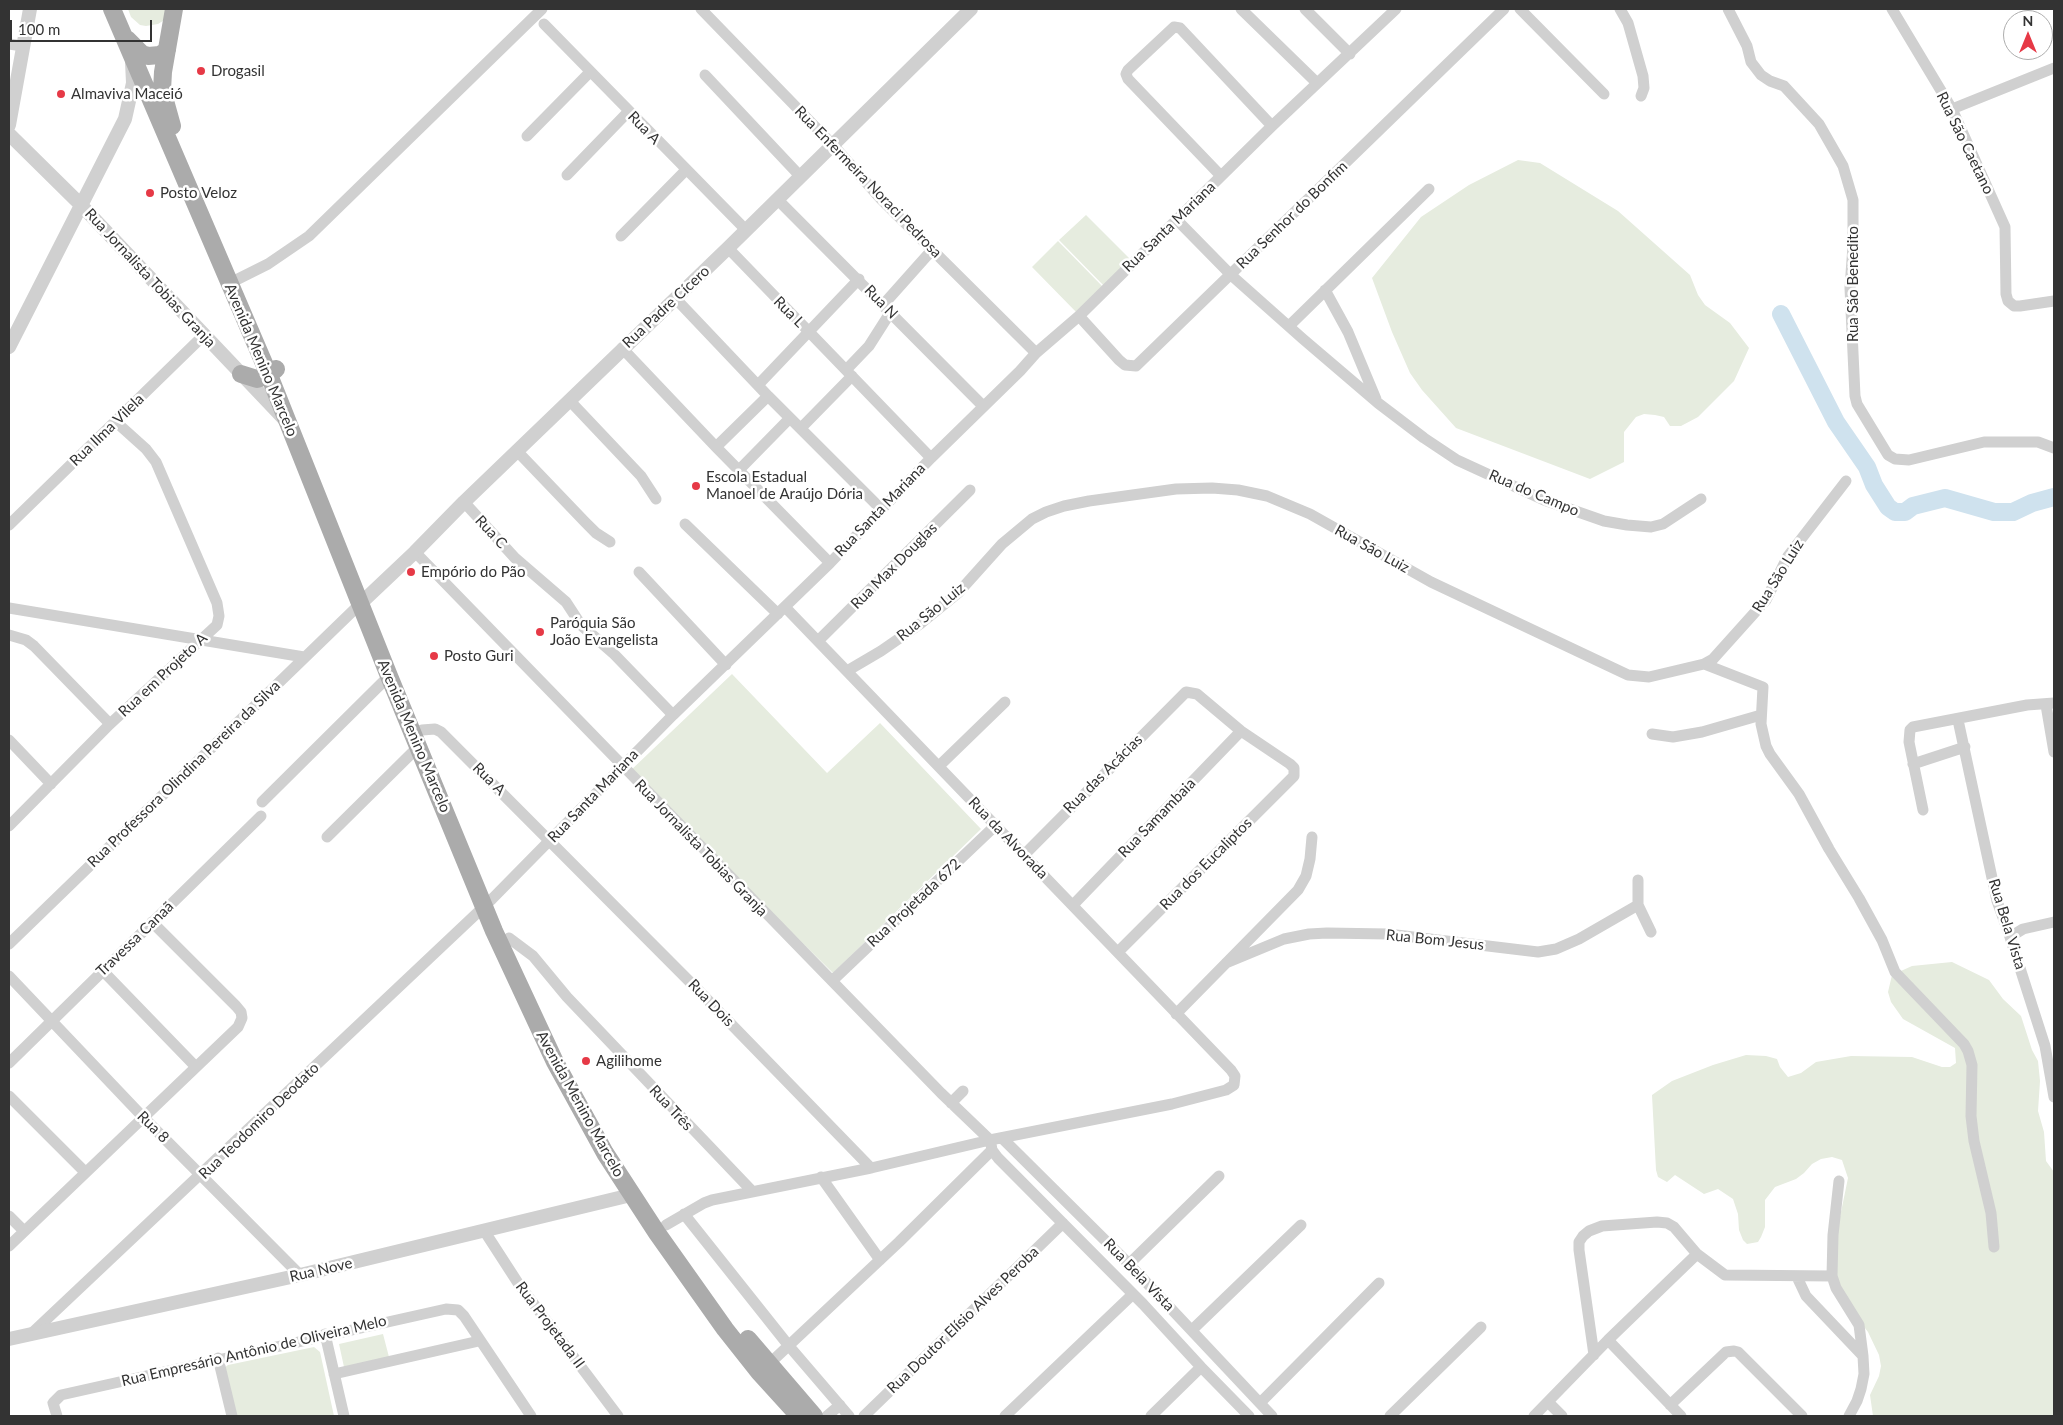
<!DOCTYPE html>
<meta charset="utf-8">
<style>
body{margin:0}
#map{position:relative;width:2063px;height:1425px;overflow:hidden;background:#fff;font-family:Lato,sans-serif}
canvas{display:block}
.frame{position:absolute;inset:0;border:10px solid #333;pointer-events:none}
.north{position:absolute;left:2003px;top:10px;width:50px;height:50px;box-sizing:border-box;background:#fff;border:1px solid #adadad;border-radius:50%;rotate:0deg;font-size:14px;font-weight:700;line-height:20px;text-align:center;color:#333}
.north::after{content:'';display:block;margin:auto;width:18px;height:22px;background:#e63946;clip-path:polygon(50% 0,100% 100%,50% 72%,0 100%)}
.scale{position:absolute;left:10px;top:20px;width:142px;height:22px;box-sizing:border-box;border:2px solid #333;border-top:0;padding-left:6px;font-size:15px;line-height:18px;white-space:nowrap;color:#333;-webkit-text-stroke:4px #fff;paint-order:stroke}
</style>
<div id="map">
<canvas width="2063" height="1425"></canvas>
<div class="frame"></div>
<div class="north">N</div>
<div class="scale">100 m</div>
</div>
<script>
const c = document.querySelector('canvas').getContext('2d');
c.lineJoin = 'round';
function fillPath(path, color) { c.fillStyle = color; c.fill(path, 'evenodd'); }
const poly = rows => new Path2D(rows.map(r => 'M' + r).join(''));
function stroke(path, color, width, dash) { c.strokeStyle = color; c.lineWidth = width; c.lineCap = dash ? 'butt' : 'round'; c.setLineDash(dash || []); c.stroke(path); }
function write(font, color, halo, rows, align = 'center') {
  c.font = font + ' Lato,sans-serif'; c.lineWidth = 5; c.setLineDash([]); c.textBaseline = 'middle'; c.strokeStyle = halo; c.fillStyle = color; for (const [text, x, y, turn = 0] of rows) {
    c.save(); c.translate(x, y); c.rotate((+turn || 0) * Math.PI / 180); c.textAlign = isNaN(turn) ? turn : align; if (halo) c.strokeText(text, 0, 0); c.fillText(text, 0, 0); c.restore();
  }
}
const green = poly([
 [128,9,167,9,166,19,158,24,146,26,140,25,131,17],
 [1518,160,1540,163,1618,211,1690,275,1698,295,1705,305,1730,323,1749,348,1734,381,1698,417,1681,426,1670,426,1664,417,1655,415,1644,414,1636,417,1624,432,1624,462,1590,479,1456,428,1422,390,1410,373,1392,332,1372,278,1421,217,1469,185],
 [1086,215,1133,262,1106,288,1059,240],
 [1058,241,1105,289,1079,315,1032,267],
 [732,674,827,773,880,723,981,829,833,973,629,772],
 [1952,962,1989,980,2003,999,2021,1016,2032,1050,2038,1061,2040,1081,2038,1111,2044,1132,2046,1161,2054,1172,2054,1416,1873,1416,1870,1395,1879,1376,1881,1366,1879,1355,1868,1332,1841,1297,1836,1273,1834,1246,1848,1178,1842,1160,1832,1157,1821,1159,1812,1164,1804,1173,1796,1179,1775,1187,1765,1200,1765,1227,1761,1237,1758,1242,1747,1244,1743,1240,1739,1230,1738,1214,1733,1199,1718,1189,1704,1194,1675,1175,1667,1182,1658,1177,1656,1170,1652,1095,1672,1081,1713,1065,1746,1055,1766,1056,1777,1059,1780,1067,1788,1077,1801,1073,1816,1062,1851,1056,1912,1057,1942,1067,1950,1067,1956,1063,1955,1048,1903,1019,1891,1002,1888,992,1892,975,1912,966],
 [383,1334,389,1357,344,1367,339,1344],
 [314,1347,320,1352,334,1416,231,1416,223,1369,228,1365]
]);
const river = poly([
 [1781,314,1836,422,1867,467,1874,485,1888,507,1895,512,1905,512,1913,506,1945,498,1994,512,2013,512,2032,503,2054,497]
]);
const minor = poly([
 [701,9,832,144,881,199,1036,353],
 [1241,9,1317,83],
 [1305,9,1350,54],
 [1520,9,1604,94],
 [1620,9,1628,23,1643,76,1644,88,1641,96],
 [1728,9,1747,46,1751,62,1761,75,1770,81,1784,86,1819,124,1843,166,1853,200,1853,246,1850,288,1855,396,1857,404,1888,455,1895,459,1909,460,1984,442,2038,442,2054,448],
 [1892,9,1952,109,2005,227,2006,294,2008,301,2014,306,2020,306,2054,301],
 [544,24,746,230],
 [9,44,23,46],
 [705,75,800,176],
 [1952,109,2054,68],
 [527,136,590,72],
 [567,175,628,112],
 [1221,176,1128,79,1126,74,1128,70,1174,27,1180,28,1272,126],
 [777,199,983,406],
 [1177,220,1231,275,1303,339,1378,403,1424,438,1457,460,1544,500,1604,521,1627,525,1651,527,1663,524,1701,499],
 [621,236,685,171],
 [728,248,931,458],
 [236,280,268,264,309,236,542,9],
 [1325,290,1348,332,1376,399],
 [675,298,768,396,881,509],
 [883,305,932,250],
 [1079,316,1119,360,1125,365,1136,366,1504,9],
 [1289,326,1429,189],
 [622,348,716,447,830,563],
 [846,370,869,346,890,313],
 [758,385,859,279],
 [570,401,641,476,656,499],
 [801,428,852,376],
 [716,447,768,396],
 [517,451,585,522,596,533,610,542],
 [739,470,790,418],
 [464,502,515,558,566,602,581,625,613,653,673,715],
 [685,524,778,614],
 [9,525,204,335],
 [415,552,941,1093,990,1140],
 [639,572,726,665],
 [9,608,304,657],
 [9,635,26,640,34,646,110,724],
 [818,641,970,490],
 [1704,664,1763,687,1761,724,1766,746,1770,754,1799,794,1829,849,1859,898,1882,940,1895,972,1964,1044,1968,1051,1972,1065,1971,1116,1974,1141,1991,1213,1994,1247],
 [847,671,881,651,920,624,958,593,1002,544,1032,519,1046,512,1064,506,1089,501,1176,489,1212,488,1238,490,1267,496,1310,514,1431,582,1628,675,1649,677,1704,664,1713,659,1766,600,1788,556,1846,481],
 [2046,705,2054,752],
 [1958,720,1997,901,2010,937,2045,1046,2054,1097],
 [422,730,435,729,441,732,698,990,871,1168],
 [1652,734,1673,737,1702,732,1761,715],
 [9,740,51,784],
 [1913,764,1965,747],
 [939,766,1005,702],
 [262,802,389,676],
 [1923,810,1909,742,1910,730,1913,727,2027,705,2054,703],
 [9,826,110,724,217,625,219,616,217,603,156,462,146,449,116,422],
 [327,837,418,747],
 [1024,855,1186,692,1197,694,1241,731,1290,764,1294,768,1294,776,1118,952],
 [1073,905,1241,731],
 [1638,905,1651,932],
 [2010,937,2023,929,2054,922],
 [509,938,533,956,567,997,752,1191],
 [9,944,360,604],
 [1226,963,1284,939,1309,934,1327,933,1388,934,1538,952,1556,949,1579,939,1638,905,1638,880],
 [103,971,195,1066],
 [9,976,143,1117,300,1275],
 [832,981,996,825],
 [1176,1014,1298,890,1306,876,1310,859,1312,837],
 [9,1063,261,816],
 [9,1096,85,1172],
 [951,1103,963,1091],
 [1002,1138,1129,1264,1272,1416],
 [992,1150,998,1158,1143,1304,1201,1367,1249,1416],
 [821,1177,880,1260],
 [1839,1181,1833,1235,1832,1276,1836,1288,1859,1325,1863,1356,1864,1374,1861,1389,1857,1401,1849,1416],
 [684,1214,789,1346,849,1416],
 [9,1216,24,1231],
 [666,1225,704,1203,712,1200,871,1168,990,1140,1172,1104,1226,1090,1234,1085,1235,1076,1231,1070,785,607],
 [485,1232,518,1283,618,1416],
 [9,1246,238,1027,242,1018,241,1012,236,1006,152,922],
 [1129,1264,1219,1176],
 [1797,1277,1806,1296,1863,1356],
 [1192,1330,1301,1225],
 [31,1334,492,899,673,715,830,563,931,458,1020,371,1036,353,1079,316,1272,126,1396,9],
 [325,1334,344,1416],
 [1608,1340,1681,1416],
 [1594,1355,1579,1250,1579,1242,1583,1236,1589,1231,1602,1226,1657,1222,1667,1223,1674,1227,1697,1254,1725,1275,1832,1276],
 [218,1358,232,1416],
 [769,1364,899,1242,992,1150,991,1144],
 [334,1374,479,1341],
 [1548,1402,1562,1416],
 [1260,1403,1379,1283],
 [1670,1405,1726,1352,1734,1351,1738,1352,1802,1416],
 [57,1416,53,1403,61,1395,446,1309,458,1310,464,1316,531,1416],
 [827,1416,840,1405],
 [864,1416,1063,1223],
 [1005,1416,1133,1294],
 [1151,1416,1201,1367],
 [1390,1416,1481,1327],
 [1534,1416,1608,1340,1697,1254]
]);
const tertiary = poly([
 [9,125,30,9],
 [9,134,81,205,286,421],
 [9,347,125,119,133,83,132,62],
 [360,604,415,552,464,502,728,248,971,9],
 [9,1339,300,1275,631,1195]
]);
const primary = poly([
 [112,9,269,375,389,676,494,931,555,1062,605,1153,657,1233,725,1329,759,1372,799,1416],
 [127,39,142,54,148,56,160,55,167,50],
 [172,126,162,90,163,72,174,9],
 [241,374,257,379,269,375,276,369],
 [748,1339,814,1416]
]);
const markers = [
 [201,71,5,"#e63946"],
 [61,94,5,"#e63946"],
 [150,193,5,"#e63946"],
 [696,486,5,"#e63946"],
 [411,572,5,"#e63946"],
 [540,632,5,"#e63946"],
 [434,656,5,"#e63946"],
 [586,1061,5,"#e63946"]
];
const poiNames = [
 ["Drogasil",211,71],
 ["Almaviva Maceió",71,94],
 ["Posto Veloz",160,193],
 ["Escola Estadual",706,477],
 ["Manoel de Araújo Dória",706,494],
 ["Empório do Pão",421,572],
 ["Paróquia São",550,623],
 ["João Evangelista",550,640],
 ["Posto Guri",444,656],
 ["Agilihome",596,1061]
];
const streetNames = [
 ["Rua A",644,128,46],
 ["Rua São Caetano",1965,143,64],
 ["Rua Enfermeira Noraci Pedrosa",868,182,46],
 ["Rua Senhor do Bonfim",1292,215,-44],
 ["Rua Santa Mariana",1169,227,-44],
 ["Rua Jornalista Tobias Granja",150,278,47],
 ["Rua São Benedito",1853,284,-90],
 ["Rua N",881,302,46],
 ["Rua Padre Cícero",666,307,-43],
 ["Rua L",789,312,45],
 ["Avenida Menino Marcelo",261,360,67],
 ["Rua Ilma Vilela",107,430,-44],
 ["Rua do Campo",1534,493,23],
 ["Rua Santa Mariana",880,510,-46],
 ["Rua C",491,532,47],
 ["Rua São Luiz",1372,549,29],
 ["Rua Max Douglas",894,566,-45],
 ["Rua São Luiz",1778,576,-58],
 ["Rua São Luiz",931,612,-39],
 ["Rua em Projeto A",163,675,-43],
 ["Avenida Menino Marcelo",414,736,67],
 ["Rua Professora Olindina Pereira da Silva",184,774,-44],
 ["Rua das Acácias",1103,774,-45],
 ["Rua A",489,779,45],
 ["Rua Santa Mariana",593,796,-46],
 ["Rua Samambaia",1157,818,-46],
 ["Rua da Alvorada",1008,838,46],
 ["Rua Jornalista Tobias Granja",701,848,46],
 ["Rua dos Eucaliptos",1206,864,-45],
 ["Rua Projetada 672",914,903,-43],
 ["Rua Bela Vista",2007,924,73],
 ["Travessa Canaã",135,939,-44],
 ["Rua Bom Jesus",1435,940,6],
 ["Rua Dois",711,1003,46],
 ["Avenida Menino Marcelo",580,1104,61],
 ["Rua Três",671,1108,47],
 ["Rua Teodomiro Deodato",259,1121,-44],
 ["Rua 8",153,1127,45],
 ["Rua Nove",321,1270,-13],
 ["Rua Bela Vista",1139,1275,46],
 ["Rua Doutor Elísio Alves Peroba",963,1320,-44],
 ["Rua Projetada II",550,1325,53],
 ["Rua Empresário Antônio de Oliveira Melo",254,1351,-13]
];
fillPath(green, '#e6ecdf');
stroke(river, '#cfe2ee', 18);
stroke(minor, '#d0d0d0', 11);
stroke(tertiary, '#d0d0d0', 14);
stroke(primary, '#ababab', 18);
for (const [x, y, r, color] of markers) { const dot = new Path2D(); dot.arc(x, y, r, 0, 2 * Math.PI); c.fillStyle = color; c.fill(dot); stroke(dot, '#fff', 2); }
write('15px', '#333', '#fff', poiNames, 'left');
write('15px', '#333', '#fff', streetNames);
</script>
